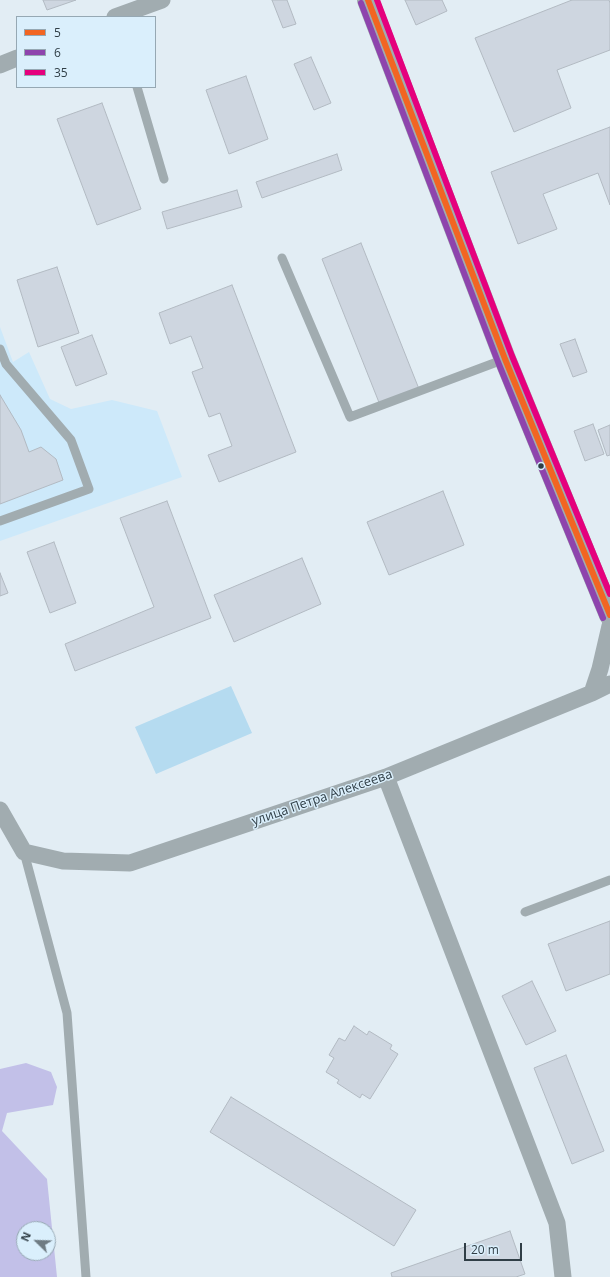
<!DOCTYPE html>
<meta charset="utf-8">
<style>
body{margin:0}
#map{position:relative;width:610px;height:1277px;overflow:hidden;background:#e2edf4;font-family:"Open Sans",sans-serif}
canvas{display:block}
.legend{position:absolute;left:16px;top:16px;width:140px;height:72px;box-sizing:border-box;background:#daeffc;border:1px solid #96a8b3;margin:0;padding:5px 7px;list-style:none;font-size:12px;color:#303e46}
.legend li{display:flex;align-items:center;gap:8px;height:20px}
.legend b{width:20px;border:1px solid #96a8b3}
.north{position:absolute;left:16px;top:1221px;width:40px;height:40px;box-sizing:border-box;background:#daeffc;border:1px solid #96a8b3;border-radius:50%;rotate:293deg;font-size:11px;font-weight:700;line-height:16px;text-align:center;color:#303e46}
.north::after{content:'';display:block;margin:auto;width:14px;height:18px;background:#6e7b83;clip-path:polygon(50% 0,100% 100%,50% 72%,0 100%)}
.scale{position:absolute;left:464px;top:1243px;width:58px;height:18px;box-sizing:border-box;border:2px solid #303e46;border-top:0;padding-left:5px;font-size:12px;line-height:14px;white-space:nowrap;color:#303e46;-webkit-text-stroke:3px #daeffc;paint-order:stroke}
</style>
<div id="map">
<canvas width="610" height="1277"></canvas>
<ul class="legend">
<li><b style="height:5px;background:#f26522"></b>5</li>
<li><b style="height:5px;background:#8e44ad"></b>6</li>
<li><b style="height:5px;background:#e5007d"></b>35</li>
</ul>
<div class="north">N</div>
<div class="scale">20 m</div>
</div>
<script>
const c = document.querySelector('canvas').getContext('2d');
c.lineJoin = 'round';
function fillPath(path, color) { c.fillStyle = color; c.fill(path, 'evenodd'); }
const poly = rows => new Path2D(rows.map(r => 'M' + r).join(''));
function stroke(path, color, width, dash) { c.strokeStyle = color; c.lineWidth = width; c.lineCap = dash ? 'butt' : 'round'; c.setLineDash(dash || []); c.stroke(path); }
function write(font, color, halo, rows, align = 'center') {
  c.font = font + ' "Open Sans",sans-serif'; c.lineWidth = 3; c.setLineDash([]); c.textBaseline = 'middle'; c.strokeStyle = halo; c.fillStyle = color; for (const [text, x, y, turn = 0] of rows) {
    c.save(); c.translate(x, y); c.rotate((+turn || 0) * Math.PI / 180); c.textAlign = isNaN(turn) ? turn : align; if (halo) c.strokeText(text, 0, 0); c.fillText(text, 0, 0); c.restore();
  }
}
const built = poly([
 [0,327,13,362,29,352,50,399,71,409,112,400,157,411,182,477,0,541]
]);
const green = poly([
 [231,686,252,733,156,774,135,727]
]);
const water = poly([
 [26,1063,51,1072,57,1087,53,1105,7,1113,2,1131,47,1179,57,1277,0,1277,0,1069],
 [24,1229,48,1229,48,1253,24,1253]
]);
const building = poly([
 [43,0,76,0,47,10,43,0],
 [272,0,287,0,296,24,283,28,272,0],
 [405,0,442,0,447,11,416,25,405,0],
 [572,0,609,0,610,3,610,50,557,70,571,108,514,132,475,38,572,0],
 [311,57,331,103,314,110,294,64,311,57],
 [246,76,268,139,229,154,206,90,246,76],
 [102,103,141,209,97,225,57,119,102,103],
 [610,127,610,205,598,173,543,194,557,229,518,244,491,172,610,127],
 [337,154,342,170,262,198,256,182,337,154],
 [237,190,242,207,167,229,162,212,237,190],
 [361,243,419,389,380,405,322,259,361,243],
 [57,267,79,333,38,347,17,280,57,267],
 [232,285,296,452,219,482,208,455,232,446,220,413,209,417,192,372,203,368,191,336,170,344,159,313,232,285],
 [92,335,107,374,76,386,61,347,92,335],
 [575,339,587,372,573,377,560,344,575,339],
 [0,395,21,430,29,452,41,447,56,459,63,480,0,504,0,395],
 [593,424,604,454,585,461,574,431,593,424],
 [610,425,610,455,607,456,598,430,610,425],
 [443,491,464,545,389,575,367,522,443,491],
 [167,501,211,618,75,671,65,644,154,607,120,518,167,501],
 [54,542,76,603,50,613,27,552,54,542],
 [302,558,321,604,234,642,214,595,302,558],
 [0,573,8,593,0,596,0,573],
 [610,921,610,974,566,991,548,944,610,921],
 [532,981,556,1031,526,1045,502,996,532,981],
 [354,1026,367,1035,369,1031,392,1045,390,1049,398,1054,370,1099,362,1094,360,1098,337,1083,339,1080,326,1072,334,1058,329,1055,339,1038,345,1041,354,1026],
 [566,1055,604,1151,572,1164,534,1068,566,1055],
 [231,1097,416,1210,394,1246,210,1132,231,1097],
 [510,1231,525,1274,516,1277,392,1277,391,1273,510,1231]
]);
const service = poly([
 [137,87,164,179],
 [282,258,350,417,505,359],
 [0,349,6,364,71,440,89,489,0,521],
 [24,852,67,1013,86,1277],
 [525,912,610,880]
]);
const minor = poly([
 [115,17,162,0],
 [0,65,17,58],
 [592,693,600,669,610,626],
 [386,777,557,1223,563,1277],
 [0,810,24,852,63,861,130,863,386,777,592,693,610,684]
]);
const tertiary = poly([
 [368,0,505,359,610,615]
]);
const bus1 = poly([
 [368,0,505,359,610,615]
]);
const bus2 = poly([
 [361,3,498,362,603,618]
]);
const bus3 = poly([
 [377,0,512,356,610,594]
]);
const markers = [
 [541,466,3.5,"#303e46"]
];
const streetNames = [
 ["улица Петра Алексеева",322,798,-19]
];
fillPath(built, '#cde9fa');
fillPath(green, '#b5dbf0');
fillPath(water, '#c2c0e8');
fillPath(building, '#ced6e0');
stroke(building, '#b2bac2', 1);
stroke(service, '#a1acb0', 9);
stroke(minor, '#a1acb0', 17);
stroke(tertiary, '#a1acb0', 22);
stroke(bus1, '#f26522', 6);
stroke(bus2, '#8e44ad', 6);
stroke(bus3, '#e5007d', 6);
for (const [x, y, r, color] of markers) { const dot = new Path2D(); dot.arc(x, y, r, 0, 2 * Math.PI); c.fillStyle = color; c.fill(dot); stroke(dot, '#daeffc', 1.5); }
write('13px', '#303e46', '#daeffc', streetNames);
</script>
